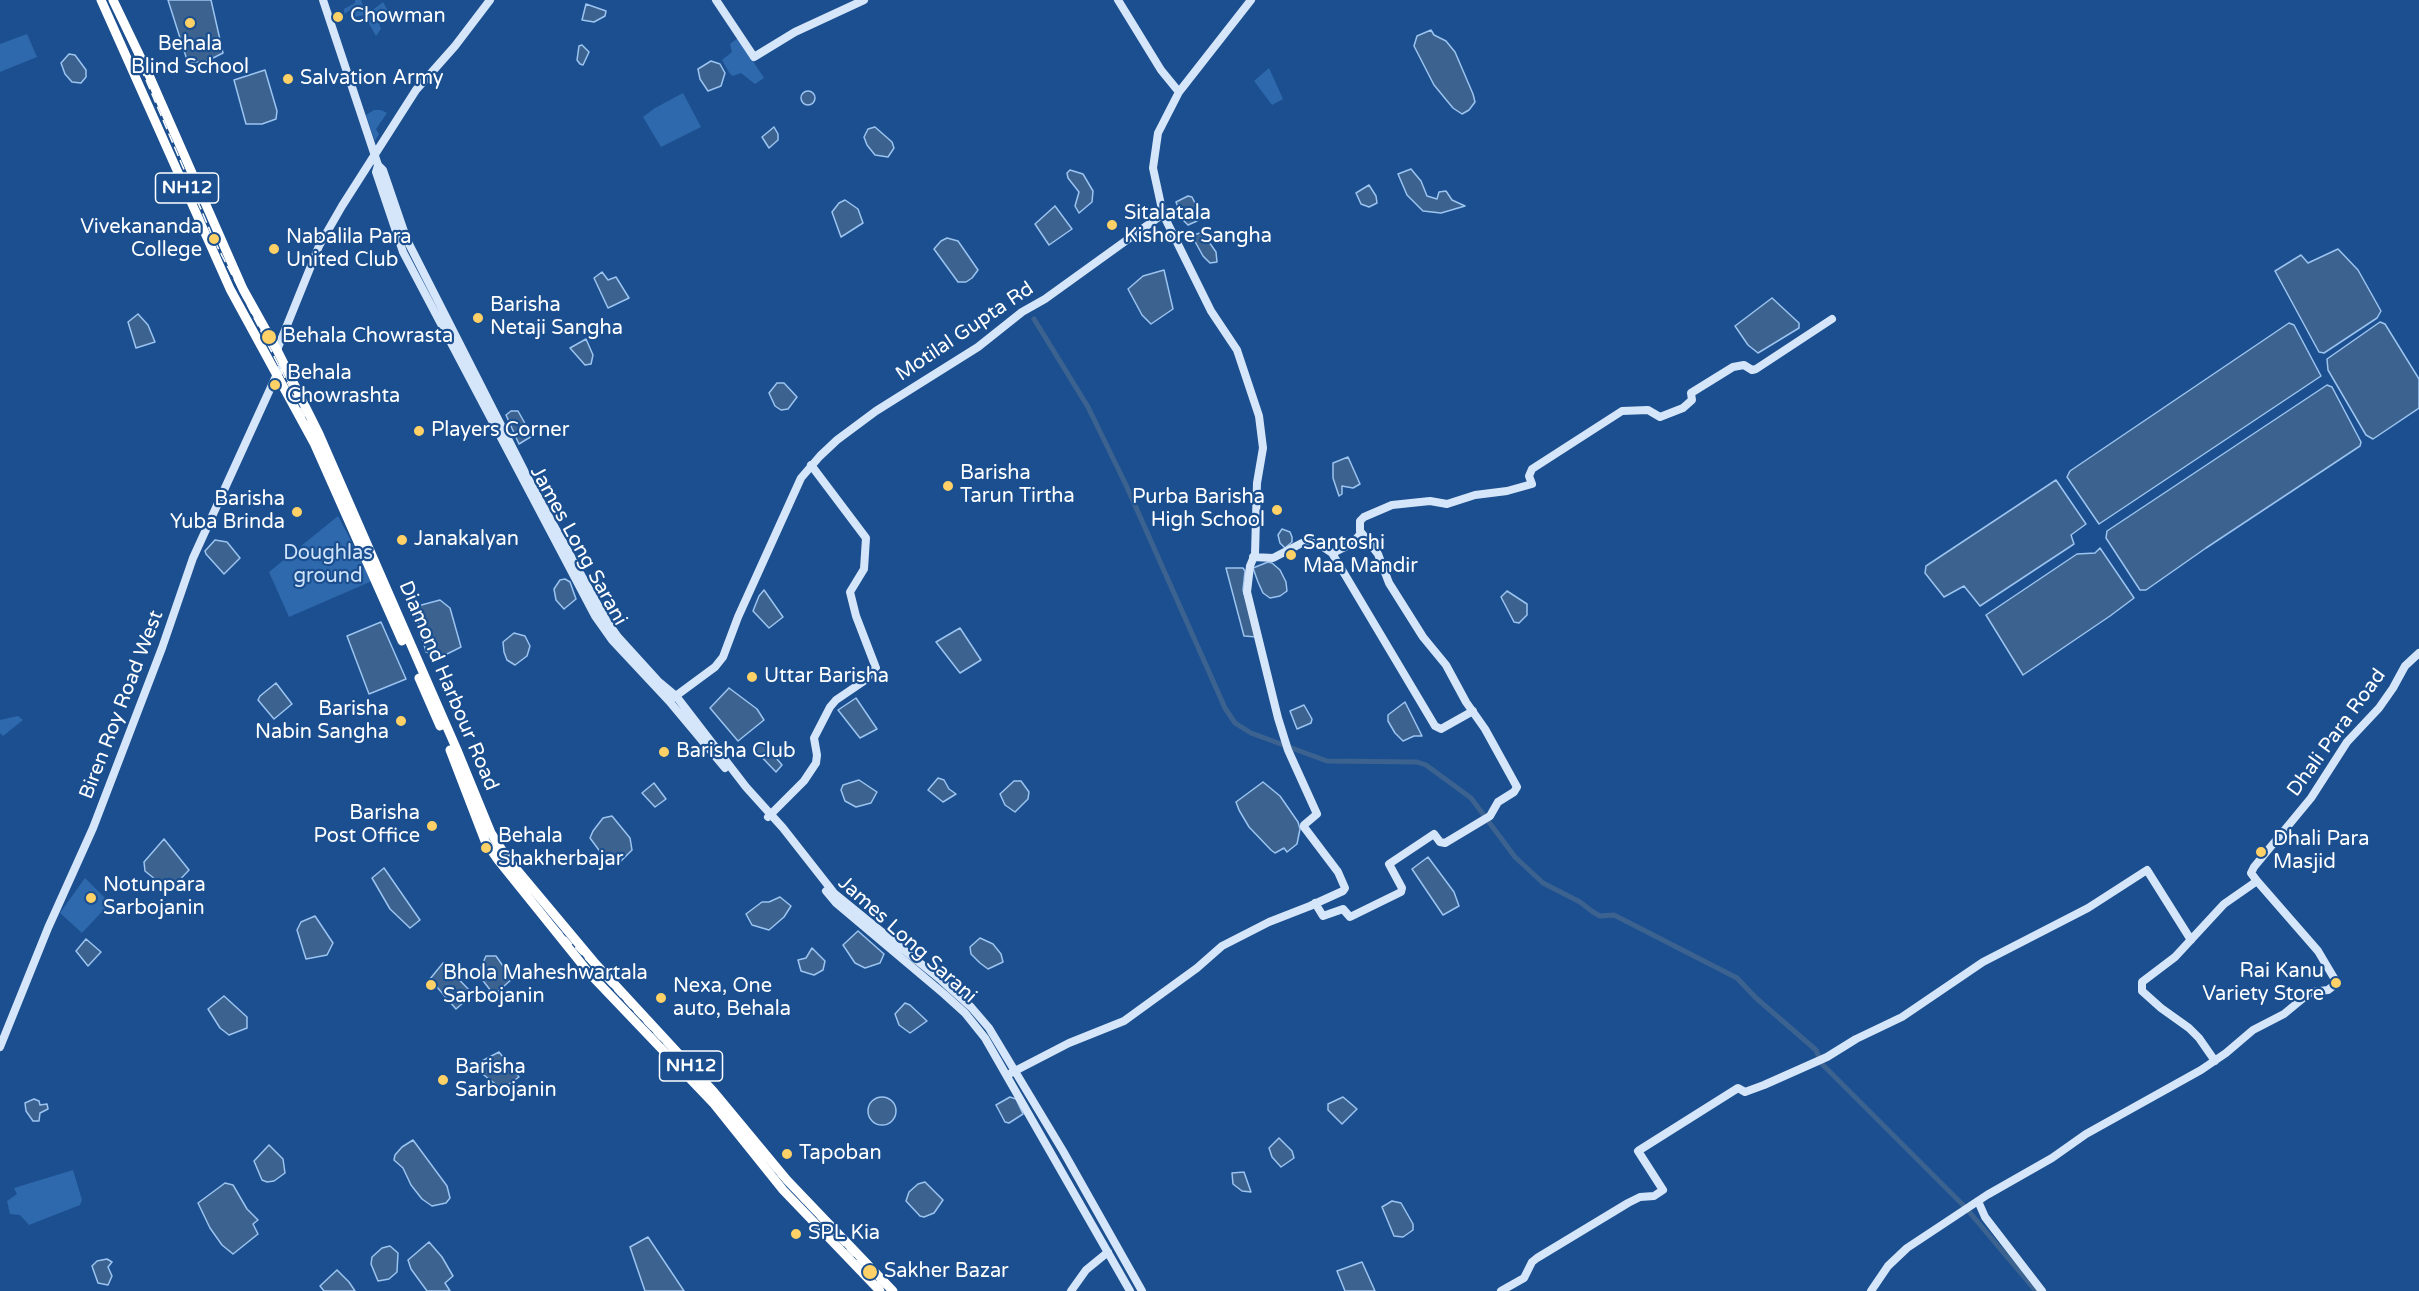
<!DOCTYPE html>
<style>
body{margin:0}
canvas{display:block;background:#1b4f8f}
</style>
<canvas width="2419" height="1291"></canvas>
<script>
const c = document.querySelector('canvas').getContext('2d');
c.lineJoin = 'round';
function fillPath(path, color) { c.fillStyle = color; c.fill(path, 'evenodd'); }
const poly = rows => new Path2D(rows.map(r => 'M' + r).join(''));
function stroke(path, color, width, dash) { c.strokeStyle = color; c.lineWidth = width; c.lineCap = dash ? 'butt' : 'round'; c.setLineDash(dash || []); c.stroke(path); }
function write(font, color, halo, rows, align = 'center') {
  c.font = font + ' "Varela Round",sans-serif'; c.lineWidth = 4.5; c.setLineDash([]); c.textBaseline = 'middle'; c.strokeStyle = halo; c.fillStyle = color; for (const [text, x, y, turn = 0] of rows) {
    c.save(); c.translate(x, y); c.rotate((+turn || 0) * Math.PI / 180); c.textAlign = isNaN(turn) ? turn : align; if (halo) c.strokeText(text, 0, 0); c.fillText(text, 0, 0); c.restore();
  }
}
const green = poly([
 [355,0,361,0,366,15,383,2,389,13,378,20,381,29,376,36,364,15,355,17,352,9,344,14,344,9,355,3],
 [27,34,37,57,0,72,0,44],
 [738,38,764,78,755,84,741,73,733,76,730,74,722,60,732,52,730,44],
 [1269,68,1283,99,1272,105,1254,81],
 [683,93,701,127,661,147,643,117,655,108],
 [374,110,381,110,387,113,376,129,379,134,375,141,366,115],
 [338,516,372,581,289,617,269,572],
 [18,716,23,720,3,736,0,733,0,720],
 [85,878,110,903,82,933,60,913],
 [73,1170,82,1200,80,1205,29,1225,20,1215,10,1214,7,1201,17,1194,14,1188]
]);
const water = poly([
 [168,0,211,0,223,53,207,61,188,63,168,0],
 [586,4,606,11,605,16,594,22,582,20,586,4],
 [1431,30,1434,35,1446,41,1455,52,1473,94,1475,102,1469,110,1462,114,1453,108,1434,85,1414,46,1417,36,1431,30],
 [582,45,589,52,583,65,580,64,577,60,579,46,582,45],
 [69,54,75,55,86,70,86,77,81,83,72,82,65,74,61,63,69,54],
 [711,61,720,64,725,73,721,86,708,91,700,79,698,69,711,61],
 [265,70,277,111,276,119,262,124,246,124,234,80,265,70],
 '801 98a7 7 0 1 1 14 0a7 7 0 1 1-14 0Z',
 [774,127,778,134,778,140,769,148,762,137,774,127],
 [875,127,892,142,894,148,888,157,875,155,867,145,864,137,868,129,875,127],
 [1411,169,1421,181,1427,196,1437,199,1439,192,1446,191,1452,200,1465,206,1441,213,1423,211,1407,195,1398,174,1411,169],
 [1070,170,1083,174,1093,191,1092,202,1079,213,1075,206,1079,192,1068,178,1067,173,1070,170],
 [1369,185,1376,196,1377,203,1369,207,1361,204,1356,193,1369,185],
 [1188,196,1192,197,1202,217,1197,221,1188,225,1183,220,1176,202,1188,196],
 [845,200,858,209,863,223,841,237,832,212,839,203,845,200],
 [1055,206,1072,229,1049,245,1035,224,1055,206],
 [1202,232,1216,252,1217,262,1210,263,1203,256,1192,236,1202,232],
 [947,238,958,241,978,270,972,278,966,282,958,282,934,249,941,241,947,238],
 [2338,249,2358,270,2381,311,2377,318,2324,353,2319,352,2275,271,2301,255,2308,263,2338,249],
 [1164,270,1173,309,1151,324,1142,315,1128,289,1143,276,1164,270],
 [602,272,608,280,616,277,629,298,608,308,594,278,602,272],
 [1772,298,1799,323,1799,328,1758,353,1748,345,1735,326,1772,298],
 [138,314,148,325,155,342,136,348,128,322,138,314],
 [2380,322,2385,324,2419,379,2419,408,2373,439,2366,435,2328,370,2327,359,2380,322],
 [2289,323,2294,325,2321,376,2099,524,2067,477,2070,471,2289,323],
 [586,339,593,355,591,364,585,365,570,348,586,339],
 [777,383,784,383,797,397,788,409,781,410,775,406,769,393,777,383],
 [2327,385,2332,387,2361,442,2360,446,2206,548,2146,590,2140,590,2106,538,2107,531,2327,385],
 [511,411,518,411,532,436,519,444,506,415,511,411],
 [1348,457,1360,484,1353,488,1342,486,1342,494,1339,496,1333,478,1333,463,1348,457],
 [2056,480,2086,524,2071,535,2074,544,1980,606,1964,586,1944,597,1925,573,1926,566,2056,480],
 [1282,529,1290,532,1292,537,1292,542,1285,548,1280,543,1278,535,1282,529],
 [215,540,227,542,240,558,224,574,206,554,205,551,215,540],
 [2100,548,2134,598,2110,616,2023,675,1986,615,2077,554,2095,553,2100,548],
 [1268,562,1272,563,1280,570,1286,582,1287,591,1280,596,1270,598,1263,593,1258,582,1253,568,1268,562],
 [1226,568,1243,568,1245,571,1243,590,1257,637,1244,636,1226,568],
 [565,579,570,582,576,599,564,609,556,600,554,589,560,580,565,579],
 [764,590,783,617,769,628,753,611,759,596,764,590],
 [1507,591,1527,604,1527,615,1519,623,1514,622,1501,597,1507,591],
 [440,600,450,608,461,647,443,656,426,652,414,607,440,600],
 [381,622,406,679,369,694,347,636,381,622],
 [960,628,981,660,960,673,936,642,960,628],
 [514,633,525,636,530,646,527,656,515,665,507,660,504,652,503,642,514,633],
 [276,683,292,704,274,719,258,700,260,696,276,683],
 [729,688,757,709,764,720,738,741,710,708,729,688],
 [856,698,877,729,860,738,838,710,856,698],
 [1405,702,1422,736,1414,736,1403,741,1395,733,1388,721,1388,715,1405,702],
 [1304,705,1312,719,1311,723,1297,729,1290,711,1304,705],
 [762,741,782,765,776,772,753,748,755,744,762,741],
 [938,778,944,780,949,789,956,794,943,802,928,790,938,778],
 [859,780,877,792,871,803,856,807,845,801,841,790,843,785,859,780],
 [1014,781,1021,781,1029,792,1028,799,1015,812,1005,805,1000,794,1014,781],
 [1263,782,1280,796,1298,822,1300,829,1297,844,1287,852,1284,848,1275,853,1271,850,1249,827,1239,810,1236,802,1263,782],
 [654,783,666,799,655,807,642,793,654,783],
 [612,816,630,838,632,850,620,862,607,861,590,838,593,831,603,818,612,816],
 [164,839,189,870,173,887,167,889,145,871,144,862,164,839],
 [1428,857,1454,892,1459,906,1443,915,1412,869,1428,857],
 [384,868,420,920,410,928,390,909,372,878,384,868],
 [780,897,791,906,784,917,769,930,752,925,746,914,762,902,769,902,780,897],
 [315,916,333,943,327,955,306,959,297,930,301,922,315,916],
 [858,931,884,954,880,963,865,968,855,963,843,945,858,931],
 [980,938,993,944,1001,954,1003,962,988,969,980,963,971,954,970,947,980,938],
 [86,939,101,952,88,966,76,951,86,939],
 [812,948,825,961,823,970,814,975,801,971,798,960,806,958,812,948],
 [486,956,496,956,512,979,494,995,478,974,486,956],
 [443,963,473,994,456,1009,430,979,443,963],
 [224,996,247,1017,247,1028,229,1035,220,1028,208,1009,224,996],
 [905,1003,910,1005,927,1021,910,1033,899,1025,895,1014,905,1003],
 [499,1052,519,1077,502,1089,476,1069,480,1062,499,1052],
 '868 1111a14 14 0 1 1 28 0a14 14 0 1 1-28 0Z',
 [1010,1097,1016,1099,1023,1114,1009,1123,1005,1122,996,1105,1010,1097],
 [1343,1097,1357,1109,1342,1124,1328,1110,1328,1104,1343,1097],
 [34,1099,39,1101,40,1105,47,1104,48,1109,40,1113,39,1121,33,1121,26,1111,25,1103,34,1099],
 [1279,1138,1292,1151,1294,1158,1281,1167,1272,1157,1269,1148,1279,1138],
 [413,1140,447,1186,450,1198,446,1203,432,1206,422,1199,411,1185,403,1168,394,1160,395,1155,402,1147,413,1140],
 [269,1145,283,1159,285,1173,274,1181,267,1182,262,1180,254,1161,269,1145],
 [1244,1172,1251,1192,1242,1191,1233,1184,1232,1173,1244,1172],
 [925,1182,943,1200,934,1213,924,1217,920,1216,906,1201,909,1192,918,1184,925,1182],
 [225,1183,233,1185,247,1209,258,1220,253,1224,258,1234,233,1254,222,1245,210,1228,198,1203,225,1183],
 [1392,1201,1401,1203,1413,1224,1413,1230,1403,1237,1394,1236,1382,1207,1392,1201],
 [648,1237,684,1291,645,1291,630,1247,648,1237],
 [429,1242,442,1257,453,1276,445,1283,450,1291,427,1291,411,1269,408,1260,429,1242],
 [390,1246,398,1253,397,1272,389,1279,378,1281,371,1264,372,1257,382,1248,390,1246],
 [107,1259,112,1262,108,1267,112,1276,108,1285,98,1283,92,1266,97,1261,107,1259],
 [1362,1262,1375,1291,1345,1291,1337,1271,1362,1262],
 [337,1270,349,1282,355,1291,324,1291,320,1286,337,1270]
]);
const canal = poly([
 [1034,319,1088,407,1126,485,1225,708,1235,723,1251,733,1327,761,1417,762,1426,765,1471,798,1515,857,1543,883,1580,902,1593,912,1600,916,1614,915,1737,978,1756,998,1816,1050,1822,1064,1966,1208,2036,1291]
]);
const secondary = poly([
 [323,0,378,165,383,170,407,240,533,488,606,620,618,637,658,681,676,696,746,787,783,828,834,893,941,980,971,1007,989,1028,1063,1151,1142,1291],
 [716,0,754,57,795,32,864,0],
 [1118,0,1161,70,1179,92],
 [378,165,376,172,403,252,595,616,612,640,669,701,725,768],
 [277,350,319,246,342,206,416,90,455,46,490,0],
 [1332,553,1435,726,1441,729,1473,711],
 [1253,557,1273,558,1302,543,1310,542,1320,545,1332,553,1335,552,1353,543,1361,533],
 [673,698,715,667,723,657,738,617,801,478,820,456,837,440,876,411,978,347,1022,312,1045,299,1163,214,1153,168,1158,133,1179,92,1251,0],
 [768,817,804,781,816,763,817,755,814,738,830,707,836,700,864,681,876,668,856,616,850,592,864,569,866,538,811,465],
 [826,891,836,903,944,994,965,1013,985,1038,1130,1291],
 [1315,903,1323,916,1343,909,1350,917,1401,892,1402,888,1389,864,1434,834,1440,842,1445,843,1490,816,1498,802,1514,792,1517,787,1485,729,1466,702,1446,665,1423,637,1389,583,1378,554,1360,531,1360,521,1364,517,1392,505,1430,501,1447,504,1475,495,1507,491,1532,484,1529,476,1532,469,1622,411,1648,410,1660,417,1683,408,1692,400,1691,393,1733,367,1744,365,1752,370,1756,369,1832,319],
 [0,1047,48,928,93,828,162,648,193,558,277,374,284,364],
 [2215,1061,2199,1038,2189,1028,2161,1008,2142,991,2142,982,2175,957,2224,904,2257,881,2251,873,2254,867,2311,798,2347,742,2379,708,2393,688,2405,666,2419,653],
 [1011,1073,1069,1043,1124,1021,1197,968,1222,946,1269,922,1310,906,1343,891,1345,888,1338,872,1304,827,1304,825,1317,814,1288,750,1278,718,1247,592,1250,566,1255,554,1257,483,1263,448,1259,416,1237,350,1211,311,1163,214],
 [1978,1201,1985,1217,2042,1291],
 [1071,1291,1086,1270,1108,1252],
 [1501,1291,1524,1278,1532,1262,1537,1258,1628,1203,1640,1197,1654,1196,1663,1190,1638,1151,1738,1088,1745,1092,1764,1085,1827,1057,1856,1039,1902,1017,1983,962,2088,908,2147,870,2191,940],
 [1871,1291,1888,1266,1907,1248,1987,1195,2052,1158,2086,1134,2201,1070,2226,1053,2253,1030,2284,1014,2307,995,2312,992,2328,990,2337,983,2318,951,2257,881]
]);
const highway = poly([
 [101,0,230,289,314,443,402,641],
 [113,0,149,75,243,289,277,350,319,434,457,750,491,833,507,858,594,962,714,1092,787,1180,893,1291],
 [419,678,440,726],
 [450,750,485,841,498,860,589,973,714,1104,783,1190,880,1291]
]);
const rail = poly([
 [112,0,214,240,331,467,471,790,503,858,532,899,559,930,715,1099,779,1176,886,1291]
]);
const markers = [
 [338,17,6,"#ffd166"],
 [190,23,6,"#ffd166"],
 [288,79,6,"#ffd166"],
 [1112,225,6,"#ffd166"],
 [214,239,6,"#ffd166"],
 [274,249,6,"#ffd166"],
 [478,318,6,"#ffd166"],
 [269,337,8,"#ffd166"],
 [275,385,6,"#ffd166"],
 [419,431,6,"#ffd166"],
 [948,486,6,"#ffd166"],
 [1277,510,6,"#ffd166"],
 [297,512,6,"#ffd166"],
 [402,540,6,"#ffd166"],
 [1291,555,6,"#ffd166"],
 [752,677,6,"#ffd166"],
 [401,721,6,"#ffd166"],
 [664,752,6,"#ffd166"],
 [432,826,6,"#ffd166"],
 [486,848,6,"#ffd166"],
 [2261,852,6,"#ffd166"],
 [91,898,6,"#ffd166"],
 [2336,983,6,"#ffd166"],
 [431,985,6,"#ffd166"],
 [661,998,6,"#ffd166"],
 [443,1080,6,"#ffd166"],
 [787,1154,6,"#ffd166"],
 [796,1234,6,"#ffd166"],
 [870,1272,8,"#ffd166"]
];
const shields = [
 [187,188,63],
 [691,1066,63]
];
const shieldNames = [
 ["NH12",187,188],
 ["NH12",691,1066]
];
const poiNames = [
 ["Chowman",350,17],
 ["Behala",190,45,"center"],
 ["Blind School",190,68,"center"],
 ["Salvation Army",300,79],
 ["Sitalatala",1124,214],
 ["Kishore Sangha",1124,237],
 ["Vivekananda",202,228,"right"],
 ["College",202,251,"right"],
 ["Nabalila Para",286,238],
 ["United Club",286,261],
 ["Barisha",490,306],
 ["Netaji Sangha",490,329],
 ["Behala Chowrasta",282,337],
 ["Behala",287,374],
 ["Chowrashta",287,397],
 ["Players Corner",431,431],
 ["Barisha",960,474],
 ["Tarun Tirtha",960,497],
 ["Purba Barisha",1265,498,"right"],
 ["High School",1265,521,"right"],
 ["Barisha",285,500,"right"],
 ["Yuba Brinda",285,523,"right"],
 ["Janakalyan",414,540],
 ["Santoshi",1303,544],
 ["Maa Mandir",1303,567],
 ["Uttar Barisha",764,677],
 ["Barisha",389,710,"right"],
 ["Nabin Sangha",389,733,"right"],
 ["Barisha Club",676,752],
 ["Barisha",420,814,"right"],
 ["Post Office",420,837,"right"],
 ["Behala",498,837],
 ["Shakherbajar",498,860],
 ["Dhali Para",2273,840],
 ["Masjid",2273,863],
 ["Notunpara",103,886],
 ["Sarbojanin",103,909],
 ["Rai Kanu",2324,972,"right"],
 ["Variety Store",2324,995,"right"],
 ["Bhola Maheshwartala",443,974],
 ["Sarbojanin",443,997],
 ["Nexa, One",673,987],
 ["auto, Behala",673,1010],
 ["Barisha",455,1068],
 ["Sarbojanin",455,1091],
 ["Tapoban",799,1154],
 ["SPL Kia",808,1234],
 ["Sakher Bazar",884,1272]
];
const streetNames = [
 ["Motilal Gupta Rd",965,332,-34],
 ["James Long Sarani",578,546,61],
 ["Diamond Harbour Road",448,686,67],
 ["Biren Roy Road West",122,705,-69],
 ["Dhali Para Road",2337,733,-54],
 ["James Long Sarani",907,940,42]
];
const parkNames = [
 ["Doughlas",328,554],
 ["ground",328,577]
];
fillPath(green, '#2e69ad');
fillPath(water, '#3c6290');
stroke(water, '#9cc4f0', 1.5);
stroke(canal, '#3c6290', 5);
stroke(secondary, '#d6e6fa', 8);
stroke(highway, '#fff', 9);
stroke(rail, '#fff', 1.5, [10, 4.5]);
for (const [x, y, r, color] of markers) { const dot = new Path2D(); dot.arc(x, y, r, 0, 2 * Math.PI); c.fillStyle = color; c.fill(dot); stroke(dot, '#1b4f8f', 2); }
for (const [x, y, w] of shields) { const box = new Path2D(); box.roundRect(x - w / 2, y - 15, w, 30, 4.5); c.fillStyle = '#1b4f8f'; c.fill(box); stroke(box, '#fff', 1.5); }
write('bold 18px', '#fff', null, shieldNames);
write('20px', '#fff', '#1b4f8f', poiNames, 'left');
write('20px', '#fff', '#1b4f8f', streetNames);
write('20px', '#cfe3fa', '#1b4f8f', parkNames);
</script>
